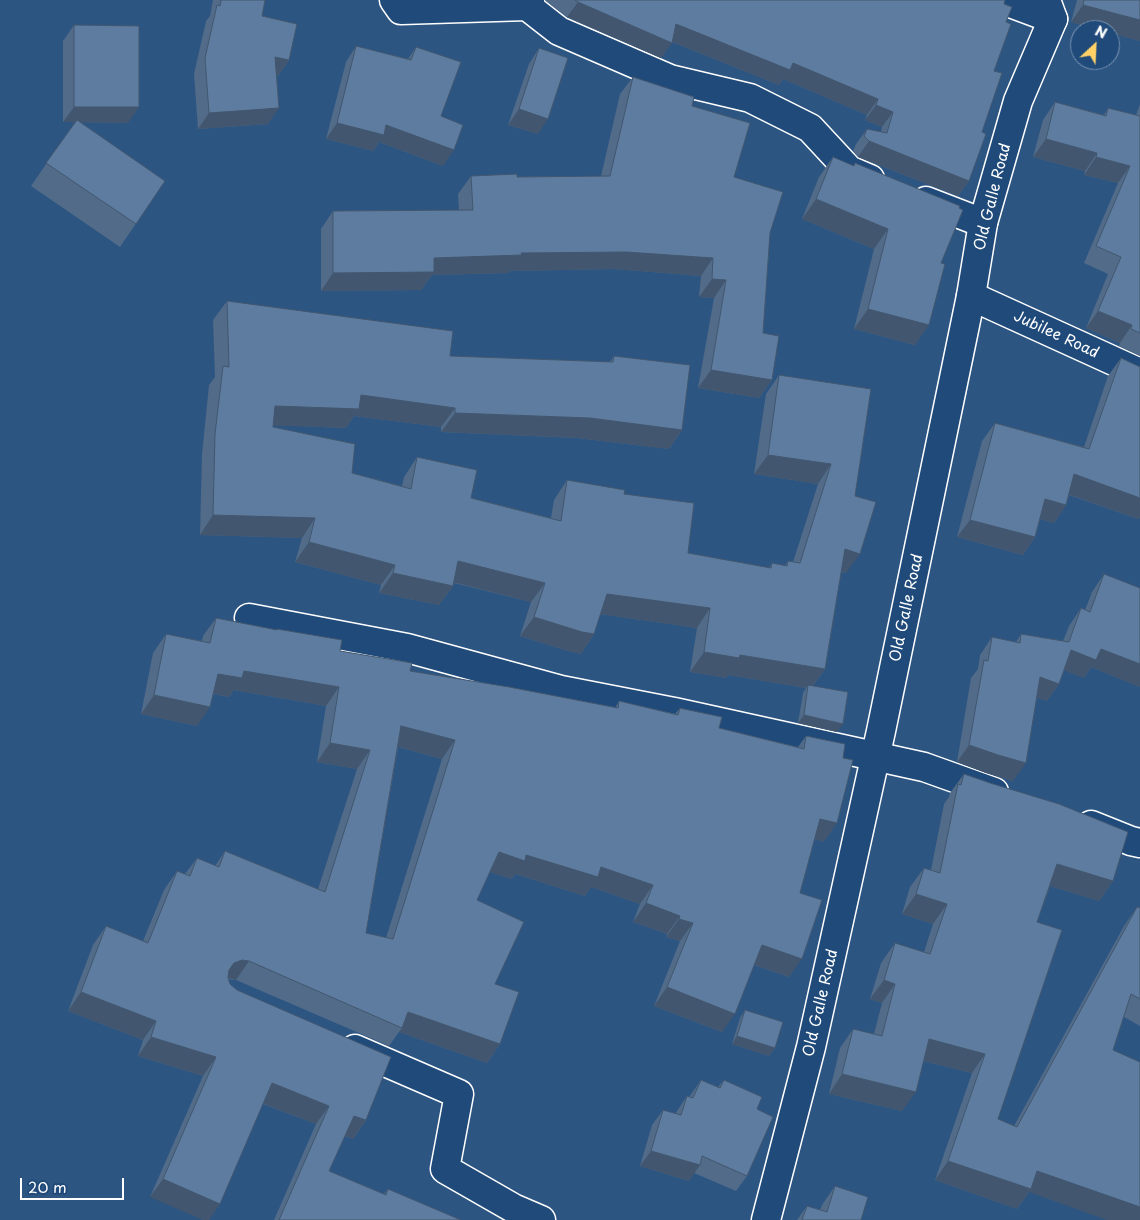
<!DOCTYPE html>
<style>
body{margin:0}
#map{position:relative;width:1140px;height:1220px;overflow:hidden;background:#2c5582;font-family:"Playpen Sans",sans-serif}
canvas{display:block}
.north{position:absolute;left:1070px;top:20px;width:50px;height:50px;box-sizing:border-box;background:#1f4a7a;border:1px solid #7992af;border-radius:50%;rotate:25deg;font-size:14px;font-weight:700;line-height:20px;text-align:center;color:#fff}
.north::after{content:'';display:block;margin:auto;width:18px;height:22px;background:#ffd166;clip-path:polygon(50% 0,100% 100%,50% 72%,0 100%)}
.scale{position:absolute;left:20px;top:1178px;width:104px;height:22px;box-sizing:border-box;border:2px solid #fff;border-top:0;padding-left:6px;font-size:15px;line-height:18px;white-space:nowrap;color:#fff;-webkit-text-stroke:4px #1f4a7a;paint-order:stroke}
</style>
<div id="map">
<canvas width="1140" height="1220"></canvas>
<div class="north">N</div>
<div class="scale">20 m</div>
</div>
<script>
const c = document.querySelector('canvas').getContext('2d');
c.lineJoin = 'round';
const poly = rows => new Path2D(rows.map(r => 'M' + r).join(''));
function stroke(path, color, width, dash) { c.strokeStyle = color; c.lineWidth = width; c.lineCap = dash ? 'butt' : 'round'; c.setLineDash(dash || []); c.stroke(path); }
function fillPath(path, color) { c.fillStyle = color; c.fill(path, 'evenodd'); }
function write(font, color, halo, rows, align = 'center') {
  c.font = font + ' "Playpen Sans",sans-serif'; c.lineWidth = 4; c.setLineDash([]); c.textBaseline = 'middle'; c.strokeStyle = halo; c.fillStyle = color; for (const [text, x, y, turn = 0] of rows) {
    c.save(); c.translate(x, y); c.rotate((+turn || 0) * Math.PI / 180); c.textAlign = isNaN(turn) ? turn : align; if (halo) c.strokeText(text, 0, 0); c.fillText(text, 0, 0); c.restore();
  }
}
const street = poly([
 [394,0,401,10,527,6],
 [530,0,527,6,559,31,670,79,750,98,810,128,849,170,870,179],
 [1002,0,1053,19],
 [926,201,983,223],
 [971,296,1140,373],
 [249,618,407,648,561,690,674,712,924,767,994,792],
 [1091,825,1131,841,1140,843],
 [355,1049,459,1094,445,1169,513,1208,541,1220]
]);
const highway = poly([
 [766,1220,811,1047,881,731,971,296,983,223,1018,101,1053,19,1046,0]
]);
const wall = poly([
 [213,0,265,0,262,16,289,60,278,76,276,75,268,124,198,129,194,74,206,21,210,16],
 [545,0,1005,0,1004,4,1006,22,994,71,982,132,969,181,958,196,858,157,853,151,856,144,867,129,881,132,882,127,865,120,867,115,783,79,779,85,672,42,661,58,567,17],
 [1077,0,1140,0,1140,41,1071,22],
 [74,25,128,123,80,122,165,181,120,247,31,186,75,122,63,122,63,41],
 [356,46,408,59,416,47,441,116,443,166,379,142,373,151,326,139,346,62],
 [539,48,538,134,508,125,529,64],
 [633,77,692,106,734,177,770,233,763,333,772,380,759,398,698,388,714,298,699,297,701,276,614,269,510,271,509,273,432,275,421,290,321,291,321,229,333,211,459,210,458,194,471,176,517,177,601,176,620,94],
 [1055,102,1104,115,1108,108,1136,115,1140,104,1140,356,1119,346,1120,343,1086,328,1108,274,1084,263,1118,183,1084,175,1085,171,1033,157,1043,120],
 [833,157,853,166,855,163,941,263,915,345,854,329,874,249,802,219,819,177],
 [227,301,450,356,610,362,614,356,682,430,669,449,577,438,441,432,441,427,354,416,346,428,273,425,273,427,352,473,402,486,404,477,417,457,471,498,551,518,554,500,567,480,624,494,688,553,769,568,772,563,785,566,788,561,793,562,818,484,754,474,766,394,779,375,855,496,846,573,841,572,825,669,813,686,837,732,798,723,803,693,806,688,728,675,726,678,690,672,697,628,600,614,594,634,581,654,568,651,520,636,531,602,454,583,453,586,439,605,379,593,381,585,295,562,302,538,200,535,202,454,209,385,215,377,213,320],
 [1121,358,1140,367,1140,517,1138,519,1069,495,1066,505,1054,523,1040,519,1035,537,1023,555,957,537,982,441,995,423,1084,447,1108,376],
 [1104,574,1140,588,1140,687,1091,667,1084,678,1064,670,1059,684,1047,701,1037,698,1013,781,986,773,957,762,971,678,978,669,980,655,992,637,1016,642,1021,634,1063,641,1069,626,1081,608,1085,610,1092,592],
 [216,618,276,630,277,629,340,651,410,671,615,708,619,701,675,714,680,708,719,728,798,747,806,736,824,842,814,839,800,893,789,977,754,965,722,1032,654,1006,680,941,666,937,667,934,633,922,640,904,591,887,585,896,515,874,512,879,490,872,477,900,495,984,500,1044,487,1063,399,1032,389,1046,236,980,228,979,230,984,366,1120,353,1139,345,1136,329,1171,384,1194,388,1189,461,1220,274,1220,316,1124,263,1104,150,1197,203,1076,138,1056,143,1040,68,1011,93,945,106,926,143,941,164,890,177,871,185,874,197,858,215,866,225,851,318,889,357,769,317,762,326,706,234,690,229,697,213,694,197,726,141,714,153,653,166,634,202,641,203,636],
 [398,747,442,759,386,938,366,933],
 [964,774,1113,881,1099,901,1050,886,1037,922,998,1119,1014,1126,1124,926,1137,907,1140,908,1140,1026,1124,1017,1029,1192,1017,1209,935,1180,972,1073,923,1061,902,1111,829,1094,840,1048,853,1029,874,1034,882,1003,870,999,881,963,895,943,924,952,933,924,902,914,910,887,924,868,931,870,944,804,949,797,950,793],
 [745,1010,775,1048,769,1056,732,1044,740,1018],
 [701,1080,718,1087,724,1080,757,1109,747,1176,736,1191,694,1173,689,1181,640,1166,652,1125,663,1110,675,1114,687,1096,689,1097],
 [835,1186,861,1220,797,1220,807,1206,820,1210,822,1205]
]);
const shadedWall = poly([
 [578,2,672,43,661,58,567,17],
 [1083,5,1140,20,1140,41,1110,33,1110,30,1098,30,1071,22],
 [676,24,793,63,878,99,867,115,783,79,779,85,665,39],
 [275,57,289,60,278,76,264,72],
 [876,105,893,112,882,127,865,120],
 [74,107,139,107,128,123,63,122],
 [279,108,268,124,198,129,209,113],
 [519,109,548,119,538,134,508,125],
 [337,123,386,125,454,150,443,166,379,142,373,151,326,139],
 [1046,139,1097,153,1085,171,1033,157],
 [869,141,969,181,958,196,858,157],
 [1096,157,1130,166,1118,183,1084,175],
 [816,199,888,229,874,249,802,219],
 [626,252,713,258,701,276,614,269,510,271,509,273,432,275,421,290,321,291,333,273,434,258,521,253],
 [712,279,726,280,714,298,699,297],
 [868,309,929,325,915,345,854,329],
 [1098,311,1132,325,1120,343,1086,328],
 [711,370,772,380,759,398,698,388],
 [361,395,455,408,441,427,354,416,346,428,262,425,275,406],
 [455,413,590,418,682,430,669,449,577,438,441,432],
 [768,455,831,464,818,484,754,474],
 [1074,474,1140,498,1140,517,1138,519,1062,492],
 [1045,499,1066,505,1054,523,1033,517],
 [213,515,315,518,302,538,200,535],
 [970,520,1035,537,1023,555,957,537],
 [309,542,395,565,381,585,295,562],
 [845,549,860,554,846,573,831,569],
 [458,561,545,583,531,602,445,580],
 [393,573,453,586,439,605,379,593],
 [607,594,710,608,697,628,593,613],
 [534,617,594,634,581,654,568,651,520,636],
 [1101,649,1140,664,1140,687,1091,667,1084,678,1058,668,1071,650],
 [704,652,740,655,825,669,811,689,808,685,806,688,728,675,726,678,690,672],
 [244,671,339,687,326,706,234,690,229,697,205,692,218,674],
 [1040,677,1059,684,1047,701,1028,695],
 [154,695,210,707,197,726,141,714],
 [804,715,843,724,837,732,798,723],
 [401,726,455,740,442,759,388,744],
 [330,743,370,750,357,769,317,762],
 [969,745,1026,763,1013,781,986,773,957,762],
 [820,819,837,823,824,842,807,837],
 [499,852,526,855,601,867,653,885,640,904,591,887,585,896,515,874,512,879,486,871],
 [1057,864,1113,881,1099,901,1043,884],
 [916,894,947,904,933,924,902,914],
 [646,903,680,916,667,934,633,922],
 [679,919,693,923,680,941,666,937],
 [762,945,802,959,789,977,749,963],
 [242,960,249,961,236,980,229,978,221,981,234,963],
 [884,980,895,984,882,1003,870,999],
 [667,987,735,1014,722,1032,654,1006],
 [81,992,156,1021,143,1040,68,1011],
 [408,1012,500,1044,487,1063,399,1032,402,1028],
 [737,1036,775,1048,769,1056,732,1044],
 [151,1037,216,1057,203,1076,138,1056],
 [929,1039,985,1054,972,1073,915,1059],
 [842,1074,916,1092,902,1111,829,1094],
 [272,1083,329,1106,316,1124,259,1102],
 [354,1116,366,1120,353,1139,341,1134],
 [651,1151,700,1165,689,1181,640,1166],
 [948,1161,1037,1171,1140,1207,1140,1220,1107,1220,1029,1192,1017,1209,935,1180],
 [163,1179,220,1204,209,1220,203,1220,150,1197]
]);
const building = poly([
 [221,0,265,0,262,16,297,24,289,60,275,57,279,108,209,113,205,58,217,5,220,6,221,0],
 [575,0,1005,0,1004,4,1012,7,1006,22,1011,24,994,71,1002,73,982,132,986,134,969,181,869,141,864,136,867,129,887,133,893,112,876,105,878,99,793,63,790,70,676,24,672,43,578,2,575,0],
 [1084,0,1140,0,1140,20,1083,5,1084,0],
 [74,25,139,26,139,107,74,107,74,25],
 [356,46,411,60,416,47,461,62,441,116,463,125,454,150,386,125,384,135,337,123,356,46],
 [539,48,568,58,548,119,519,109,539,48],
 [633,77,694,97,692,106,750,123,734,177,783,192,770,233,763,333,779,336,772,380,711,370,726,280,712,279,713,258,626,252,521,253,522,255,434,258,434,272,333,273,333,211,473,210,471,176,517,174,517,177,610,176,633,77],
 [1055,102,1106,116,1108,108,1140,116,1140,333,1131,329,1132,325,1098,311,1121,257,1096,246,1130,166,1096,157,1097,153,1046,139,1055,102],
 [77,120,165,181,136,224,46,163,77,120],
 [833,157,854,166,855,163,960,206,959,208,963,210,941,263,945,264,929,325,868,309,888,229,816,199,833,157],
 [227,301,453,331,450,356,613,362,614,356,690,365,682,430,590,418,455,413,455,408,361,395,359,409,275,406,273,427,355,444,352,473,411,489,417,457,477,470,471,498,561,521,567,480,625,490,624,494,694,503,688,553,771,568,772,563,787,566,788,561,800,563,831,464,768,455,779,375,871,389,855,496,876,502,860,554,845,549,825,669,740,655,739,658,704,652,710,608,607,594,594,634,582,632,534,617,545,583,458,561,453,586,393,573,395,565,309,542,315,518,213,515,215,434,223,366,229,367,227,301],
 [1121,358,1140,367,1140,498,1074,474,1066,505,1045,499,1035,537,970,520,995,423,1089,449,1121,358],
 [1104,574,1140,588,1140,664,1101,649,1096,660,1071,650,1059,684,1040,677,1026,763,998,755,969,745,984,660,988,661,992,637,1020,643,1021,634,1069,642,1081,608,1090,612,1104,574],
 [216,618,277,630,277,629,342,640,340,651,412,663,410,671,509,687,618,708,619,701,678,715,680,708,684,709,722,717,719,728,804,749,806,736,845,744,843,758,853,760,837,823,820,819,800,893,822,900,802,959,762,945,735,1014,667,987,693,923,679,919,680,916,646,903,653,885,601,867,598,877,526,855,525,861,499,852,477,900,524,922,495,984,519,992,500,1044,408,1012,402,1028,249,961,242,960,234,963,229,970,228,978,230,984,237,990,391,1057,366,1120,354,1116,329,1171,386,1195,388,1189,461,1220,279,1220,329,1106,272,1083,220,1204,163,1179,216,1057,151,1037,156,1021,81,992,106,926,148,943,177,871,190,876,197,858,219,867,225,851,325,892,370,750,330,743,339,687,244,671,242,678,218,674,210,707,154,695,166,634,210,643,216,618],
 [401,726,455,740,393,939,366,933,401,726],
 [808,685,848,692,843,724,804,715,808,685],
 [964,774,990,783,1059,804,1128,832,1113,881,1057,864,1037,922,1062,930,998,1119,1017,1127,1137,907,1140,908,1140,999,1131,994,1113,1050,1140,1062,1140,1207,1037,1171,1031,1189,948,1161,985,1054,929,1039,916,1092,842,1074,853,1029,882,1036,895,984,884,980,895,943,930,954,947,904,916,894,924,868,940,873,958,784,961,785,964,774],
 [745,1010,783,1022,775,1048,737,1036,745,1010],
 [701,1080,720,1088,724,1080,762,1097,757,1109,773,1117,747,1176,702,1156,700,1165,651,1151,663,1110,681,1115,687,1096,693,1098,701,1080],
 [835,1186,868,1197,861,1220,802,1220,807,1206,827,1212,835,1186]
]);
const streetNames = [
 ["Old Galle Road",993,197,-76],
 ["Jubilee Road",1056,335,25],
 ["Old Galle Road",907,608,-78],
 ["Old Galle Road",821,1003,-77]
];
stroke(street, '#fff', 31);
stroke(highway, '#fff', 31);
stroke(street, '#1f4a7a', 28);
stroke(highway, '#1f4a7a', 28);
fillPath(wall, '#516b89');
fillPath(shadedWall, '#42576f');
fillPath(building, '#5e7c9f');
stroke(building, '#42576f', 1);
write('15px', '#fff', '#1f4a7a', streetNames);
</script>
